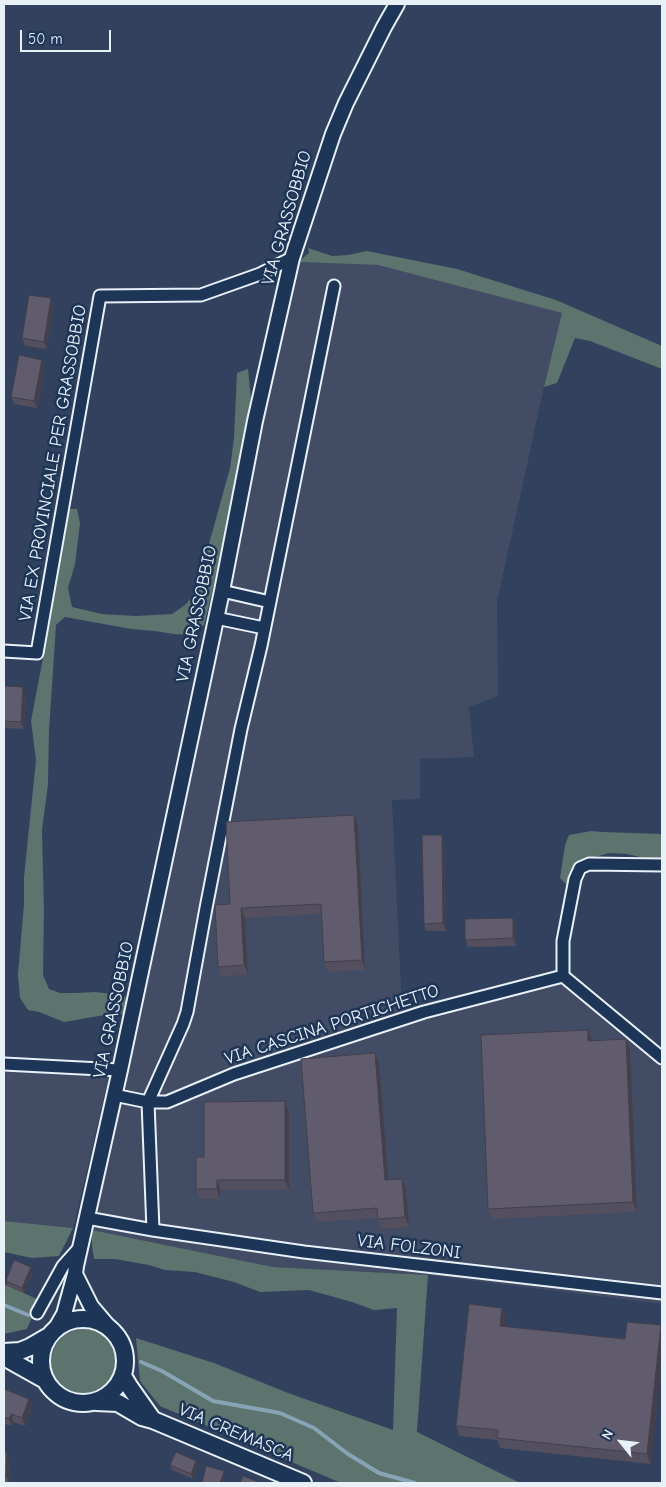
<!DOCTYPE html>
<style>
body{margin:0}
#map{position:relative;width:666px;height:1487px;overflow:hidden;background:#31415e;font-family:"Comic Neue",sans-serif}
canvas{display:block}
.frame{position:absolute;inset:0;border:5px solid #e8f1f8;pointer-events:none}
.north{position:absolute;left:596px;top:1417px;width:50px;height:50px;-webkit-text-stroke:4px #1d3557;paint-order:stroke;rotate:299deg;font-size:14px;font-weight:700;line-height:20px;text-align:center;color:#e8f1f8}
.north::after{content:'';display:block;margin:auto;width:18px;height:22px;background:#e8f1f8;clip-path:polygon(50% 0,100% 100%,50% 72%,0 100%)}
.scale{position:absolute;left:20px;top:30px;width:91px;height:22px;box-sizing:border-box;border:2px solid #e8f1f8;border-top:0;padding-left:6px;font-size:15px;line-height:18px;white-space:nowrap;color:#e8f1f8;-webkit-text-stroke:4px #1d3557;paint-order:stroke}
</style>
<div id="map">
<canvas width="666" height="1487"></canvas>
<div class="frame"></div>
<div class="north">N</div>
<div class="scale">50 m</div>
</div>
<script>
const c = document.querySelector('canvas').getContext('2d');
c.lineJoin = 'round';
function fillPath(path, color) { c.fillStyle = color; c.fill(path, 'evenodd'); }
const poly = rows => new Path2D(rows.map(r => 'M' + r).join(''));
function stroke(path, color, width, dash) { c.strokeStyle = color; c.lineWidth = width; c.lineCap = dash ? 'butt' : 'round'; c.setLineDash(dash || []); c.stroke(path); }
function write(font, color, halo, rows, align = 'center') {
  c.font = font + ' "Comic Neue",sans-serif'; c.lineWidth = 5; c.setLineDash([]); c.textBaseline = 'middle'; c.strokeStyle = halo; c.fillStyle = color; for (const [text, x, y, turn = 0] of rows) {
    c.save(); c.translate(x, y); c.rotate((+turn || 0) * Math.PI / 180); c.textAlign = isNaN(turn) ? turn : align; if (halo) c.strokeText(text, 0, 0); c.fillText(text, 0, 0); c.restore();
  }
}
const built = poly([
 [298,262,378,265,563,313,544,387,497,602,498,696,469,707,474,757,420,759,420,799,392,800,402,1009,566,968,662,1049,662,1304,428,1275,273,1267,92,1230,218,624],
 [4,1059,112,1063,73,1228,4,1221]
]);
const green = poly([
 [308,248,332,256,348,255,367,251,457,269,556,300,662,346,662,369,590,341,575,338,557,383,544,387,562,313,378,265,298,262,309,253],
 [248,369,251,399,220,560,204,625,190,635,173,634,155,631,131,629,65,617,56,625,49,731,48,784,42,830,44,910,43,975,49,989,60,993,76,993,95,992,122,995,127,998,124,1015,116,1013,64,1022,39,1012,28,1010,20,998,18,974,24,904,24,877,36,760,31,721,43,658,67,509,77,509,80,523,75,564,68,588,72,607,102,614,136,616,172,614,185,605,192,597,199,580,230,468,234,438,237,373],
 [591,831,603,832,662,834,662,860,648,859,627,854,609,853,581,861,568,886,560,878,565,845,569,835],
 [4,1221,73,1228,59,1256,32,1258,4,1252],
 [92,1230,273,1267,428,1275,417,1432,520,1483,341,1483,160,1406,140,1381,136,1338,214,1363,288,1393,393,1430,397,1308,374,1310,352,1302,309,1290,260,1292,234,1282,195,1272,165,1270,149,1265,115,1259,94,1259,92,1246],
 [4,1284,39,1300,27,1329,4,1334],
 '51 1362a33 33 0 1 1 66 0a33 33 0 1 1-66 0Z'
]);
const stream = poly([
 [4,1305,28,1315],
 [141,1362,162,1371,213,1401,280,1413,314,1428,348,1454,379,1473,415,1483]
]);
const minor = poly([
 [222,591,270,602],
 [216,618,264,628],
 [4,651,37,653,100,296,201,295,260,274,292,258],
 [563,976,662,1058],
 [4,1064,120,1070],
 [114,1095,148,1102,167,1102,234,1074,424,1012,563,976,563,941,575,879,580,868,589,864,662,865],
 [87,1218,153,1230,304,1252,662,1293],
 [153,1230,148,1102,183,1024,187,1012,206,908,241,729,261,646,334,286],
 [37,1313,63,1266,80,1247]
]);
const tertiary = poly([
 [75,1274,91,1306,108,1326],
 [56,1328,64,1314,75,1274,76,1266,120,1070,222,591,255,421,292,258,333,134,346,103,384,27,397,4]
]);
const secondary = poly([
 '41 1361a42 42 0 1 1 84 0a42 42 0 1 1-84 0Z',
 [4,1352,20,1351,30,1347,49,1336],
 [4,1357,45,1380],
 [123,1376,129,1386,153,1420],
 [96,1402,118,1403,142,1417,153,1420,303,1483]
]);
const wall = poly([
 [53,306,47,349,25,346,22,338],
 [42,360,45,367,37,408,14,404,11,397],
 [4,686,26,695,24,729,4,728],
 [354,815,358,825,365,970,328,972,324,962,322,914,245,918,248,975,221,976,218,967,230,904],
 [444,842,446,931,426,931,424,924],
 [513,918,515,925,516,946,468,947,465,940],
 [626,1039,630,1049,637,1212,492,1219,488,1209,592,1041],
 [379,1063,388,1180,402,1179,406,1189,409,1227,381,1229,377,1218,317,1222,313,1213],
 [285,1101,289,1111,289,1190,220,1190,220,1199,200,1199,196,1189,204,1157],
 [33,1272,24,1293,7,1286,6,1281],
 [502,1308,506,1318,505,1327,625,1339,661,1325,662,1329,662,1356,651,1464,500,1448,497,1440,460,1436,456,1426],
 [4,1389,29,1399,32,1407,25,1426,13,1422,12,1426,4,1424],
 [4,1452,10,1459,9,1482,4,1482],
 [170,1465,198,1466,193,1479,172,1470]
]);
const shadedWall = poly([
 [51,298,53,306,47,349,44,342],
 [42,360,45,367,37,408,34,401],
 [23,687,26,695,24,729,21,722],
 [354,815,358,825,365,970,362,960],
 [442,835,444,842,446,931,443,923],
 [241,908,245,918,248,975,244,965],
 [513,918,515,925,516,946,513,938],
 [588,1030,592,1040,588,1041],
 [626,1039,630,1049,637,1212,633,1202],
 [375,1053,379,1063,389,1190,385,1180],
 [285,1101,289,1111,289,1190,285,1180],
 [402,1179,406,1189,409,1227,405,1217],
 [217,1180,220,1190,220,1199,217,1189],
 [31,1267,33,1272,24,1293,22,1288],
 [502,1308,506,1318,504,1336,500,1326],
 [661,1325,662,1329,662,1356,651,1464,647,1454],
 [29,1399,32,1407,25,1426,22,1418],
 [11,1414,13,1422,12,1426,9,1419],
 [7,1452,10,1459,9,1482,6,1475],
 [196,1461,198,1466,193,1479,191,1474],
 [224,1471,225,1476,223,1483,220,1483]
]);
const building = poly([
 [29,295,51,298,44,342,22,338,29,295],
 [19,355,42,360,34,401,11,397,19,355],
 [4,686,23,687,21,722,4,721,4,686],
 [354,815,362,960,324,962,321,904,241,908,244,965,218,967,215,905,230,904,226,822,354,815],
 [422,835,442,835,443,923,424,924,422,835],
 [513,918,513,938,465,940,465,919,513,918],
 [588,1030,588,1041,626,1039,633,1202,488,1209,481,1035,588,1030],
 [375,1053,385,1180,402,1179,405,1217,378,1219,377,1208,313,1213,301,1059,375,1053],
 [285,1101,285,1180,217,1180,217,1189,196,1189,196,1157,204,1157,204,1102,285,1101],
 [14,1260,31,1267,22,1288,6,1281,14,1260],
 [469,1304,502,1308,500,1326,625,1339,627,1322,661,1325,647,1454,497,1438,498,1430,456,1426,469,1304],
 [4,1389,29,1399,22,1418,11,1414,9,1419,4,1417,4,1389],
 [4,1452,7,1452,6,1475,4,1475,4,1452],
 [176,1452,196,1461,191,1474,170,1465,176,1452],
 [206,1466,224,1471,220,1483,202,1483,206,1466],
 [243,1476,261,1483,240,1483,243,1476]
]);
const streetNames = [
 ["VIA GRASSOBBIO",287,218,-74],
 ["VIA EX PROVINCIALE PER GRASSOBBIO",53,463,-80],
 ["VIA GRASSOBBIO",197,614,-78],
 ["VIA GRASSOBBIO",114,1010,-78],
 ["VIA CASCINA PORTICHETTO",332,1025,-18],
 ["VIA FOLZONI",409,1247,7],
 ["VIA CREMASCA",236,1433,23]
];
fillPath(built, '#424c65');
fillPath(green, '#5d736e');
stroke(stream, '#86a4b6', 4);
stroke(minor, '#e8f1f8', 15);
stroke(tertiary, '#e8f1f8', 18);
stroke(secondary, '#e8f1f8', 20);
stroke(minor, '#1d3557', 11);
stroke(tertiary, '#1d3557', 14);
stroke(secondary, '#1d3557', 16);
fillPath(wall, '#534f5e');
fillPath(shadedWall, '#43404c');
fillPath(building, '#605c6d');
stroke(building, '#43404c', 1);
write('18px', '#e8f1f8', '#1d3557', streetNames);
</script>
